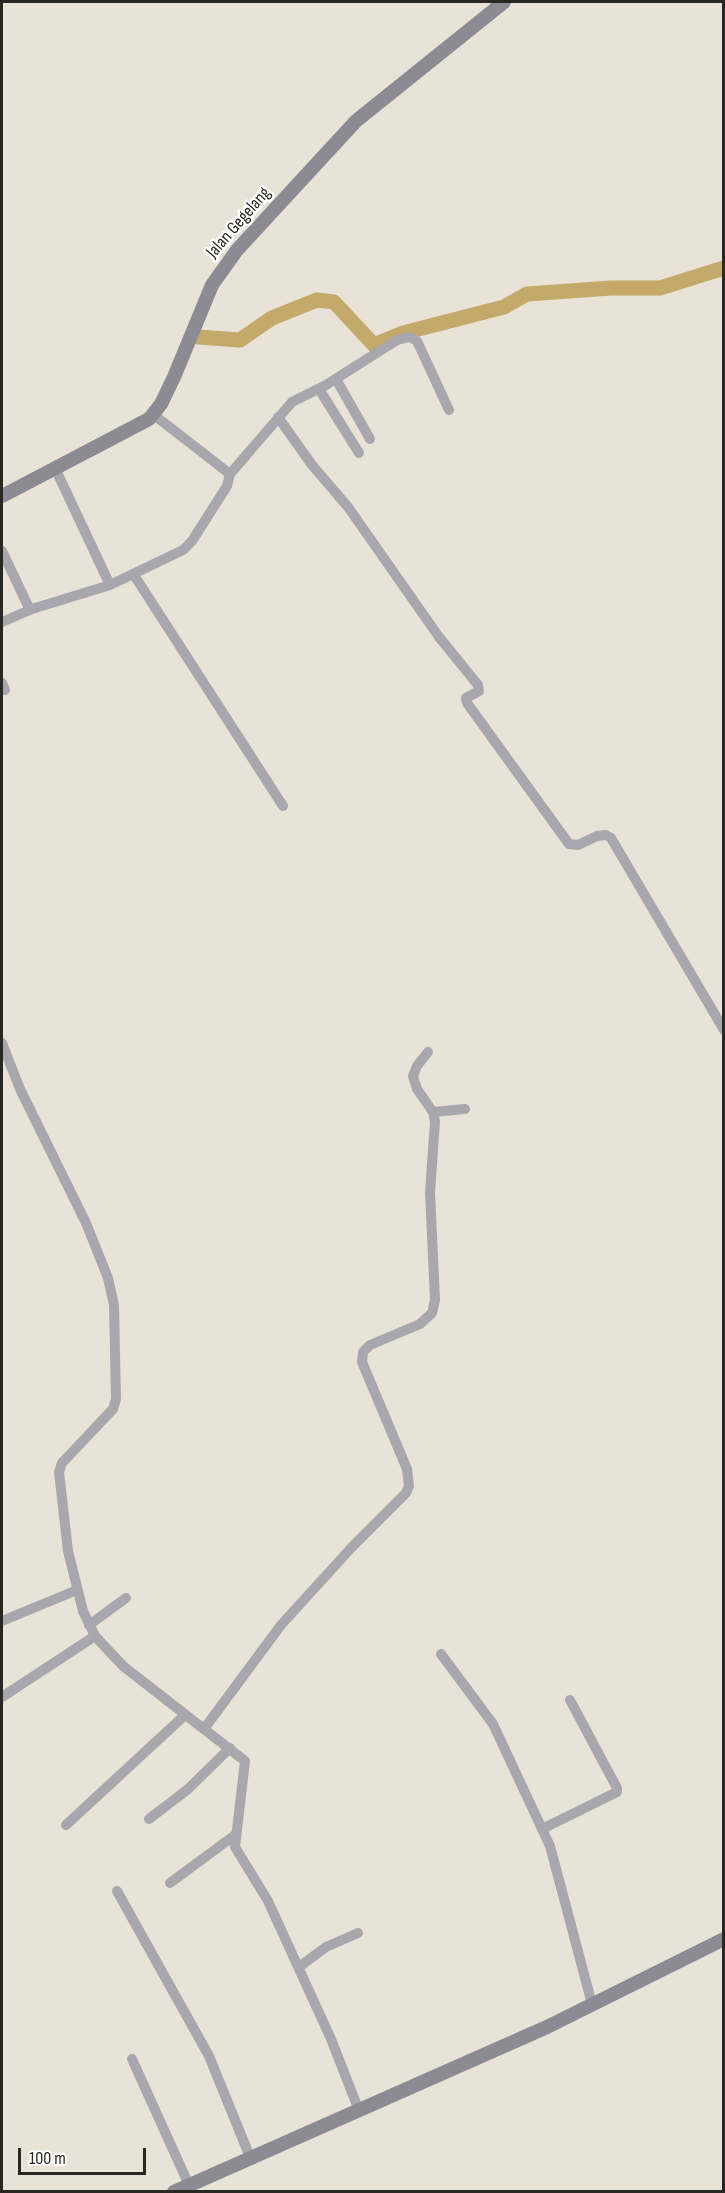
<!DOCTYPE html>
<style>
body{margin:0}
#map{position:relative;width:725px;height:2193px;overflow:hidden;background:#e8e3d6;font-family:"Sofia Sans Condensed",sans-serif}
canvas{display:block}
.frame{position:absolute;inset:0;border:3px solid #292722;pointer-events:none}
.scale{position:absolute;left:18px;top:2148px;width:128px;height:27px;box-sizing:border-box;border:3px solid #292722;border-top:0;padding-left:8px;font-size:18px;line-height:21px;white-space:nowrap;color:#292722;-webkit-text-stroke:4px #fff;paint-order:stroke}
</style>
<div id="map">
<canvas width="725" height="2193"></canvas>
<div class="frame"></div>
<div class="scale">100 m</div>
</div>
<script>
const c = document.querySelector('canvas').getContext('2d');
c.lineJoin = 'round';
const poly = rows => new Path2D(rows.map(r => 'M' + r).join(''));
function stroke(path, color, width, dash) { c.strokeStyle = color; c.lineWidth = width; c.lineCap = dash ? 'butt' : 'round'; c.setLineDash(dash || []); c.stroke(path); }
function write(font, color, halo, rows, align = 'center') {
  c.font = font + ' "Sofia Sans Condensed",sans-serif'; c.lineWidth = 5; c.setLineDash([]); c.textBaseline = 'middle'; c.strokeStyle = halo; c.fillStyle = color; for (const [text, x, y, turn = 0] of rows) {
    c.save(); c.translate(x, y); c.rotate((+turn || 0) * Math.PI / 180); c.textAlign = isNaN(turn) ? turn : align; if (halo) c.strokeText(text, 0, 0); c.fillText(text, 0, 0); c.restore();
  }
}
const river = poly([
 [198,337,240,340,272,318,317,300,334,302,374,345,403,333,504,307,527,294,611,288,660,288,724,268]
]);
const street = poly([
 [336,379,370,439],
 [319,389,359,453],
 [154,415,230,474],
 [278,417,312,465,348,507,439,637,478,685,479,691,466,698,467,703,569,844,578,845,597,836,606,835,611,838,724,1030],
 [55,468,110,585],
 [2,551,30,610],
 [134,575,283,806],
 [2,622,32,609,110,585,183,550,192,541,227,486,230,474,292,402,326,385,397,340,410,337,417,341,449,410],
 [2,683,5,690],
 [2,1043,20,1089,86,1223,108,1278,114,1305,116,1399,113,1409,62,1463,59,1472,68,1551,83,1611,95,1636,123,1666,245,1761,235,1847,268,1901,331,2039,358,2108],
 [433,1112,465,1109],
 [2,1621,77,1590],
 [89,1625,126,1598],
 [441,1654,493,1724,550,1846,592,2004],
 [2,1697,95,1636],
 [204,1729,281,1625,352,1547,406,1493,409,1486,407,1469,362,1362,363,1352,370,1345,420,1324,432,1313,435,1300,430,1192,435,1122,433,1112,417,1089,413,1076,417,1066,428,1052],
 [149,1819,187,1790,230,1748],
 [66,1825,185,1715],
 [542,1829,617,1792,617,1788,570,1700],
 [170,1883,235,1835],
 [117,1891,209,2056,250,2157],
 [299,1967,326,1947,358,1933],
 [132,2059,189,2185]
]);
const secondary = poly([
 [2,496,149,419,161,404,174,377,212,285,237,250,356,121,504,2],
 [174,2192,547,2027,724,1939]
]);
const streetNames = [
 ["Jalan Gegelang",239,223,-49]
];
stroke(river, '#c3aa6b', 15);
stroke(street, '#a8a7ad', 10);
stroke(secondary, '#8c8a92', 14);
write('18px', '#292722', '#fff', streetNames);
</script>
